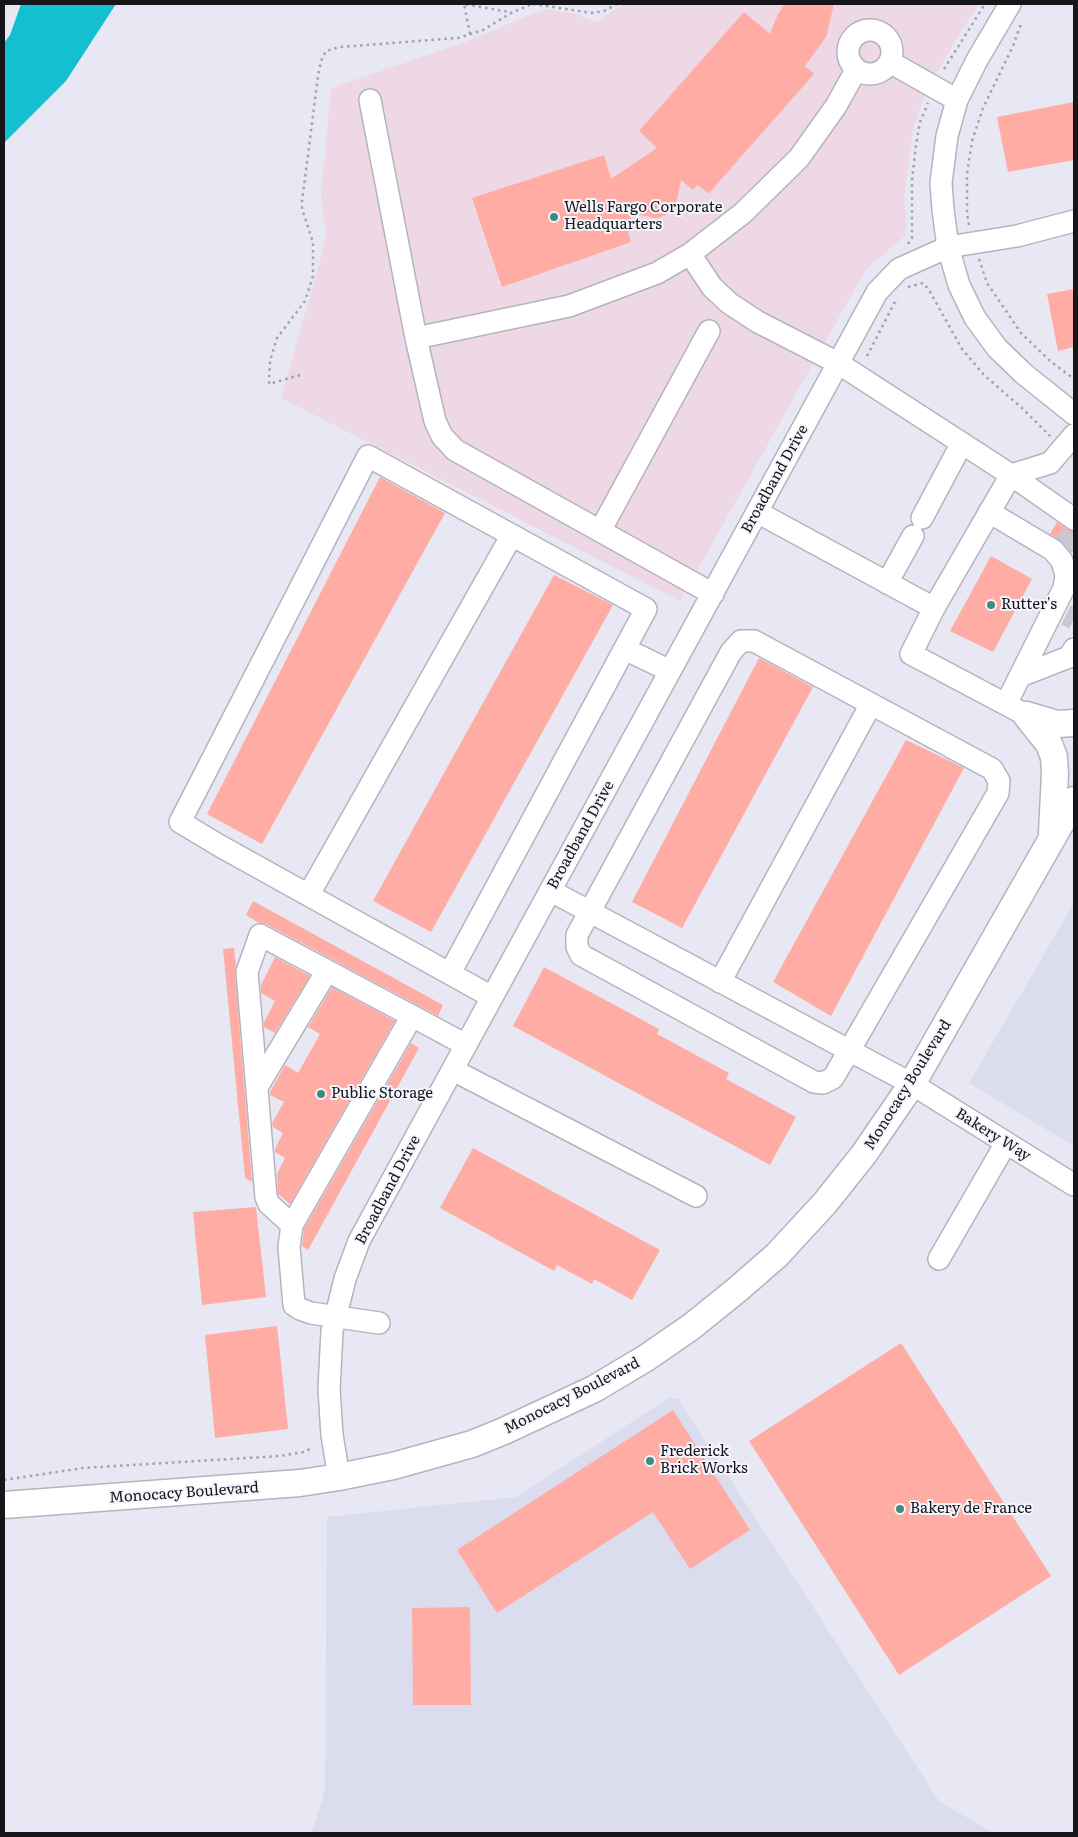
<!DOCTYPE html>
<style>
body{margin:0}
#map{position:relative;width:1078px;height:1837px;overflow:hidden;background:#e7e8f3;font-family:Literata,serif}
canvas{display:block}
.frame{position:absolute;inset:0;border:5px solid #16161a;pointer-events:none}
</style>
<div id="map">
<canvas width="1078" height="1837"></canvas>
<div class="frame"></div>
</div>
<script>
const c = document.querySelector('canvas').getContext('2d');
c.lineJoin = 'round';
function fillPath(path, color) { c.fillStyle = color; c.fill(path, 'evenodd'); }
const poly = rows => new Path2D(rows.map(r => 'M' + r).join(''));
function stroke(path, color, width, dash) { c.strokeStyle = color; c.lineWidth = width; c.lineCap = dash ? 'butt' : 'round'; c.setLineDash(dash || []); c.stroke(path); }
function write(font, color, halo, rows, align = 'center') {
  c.font = font + ' Literata,serif'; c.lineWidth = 4; c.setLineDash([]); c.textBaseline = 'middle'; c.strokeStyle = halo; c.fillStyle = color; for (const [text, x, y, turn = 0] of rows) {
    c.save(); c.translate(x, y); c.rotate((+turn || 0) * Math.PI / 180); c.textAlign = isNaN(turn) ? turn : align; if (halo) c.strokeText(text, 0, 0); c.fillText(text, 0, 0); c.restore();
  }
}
const commercial = poly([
 [624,4,979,4,951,48,925,95,913,129,904,201,907,225,904,237,866,269,680,601,281,398,326,239,321,194,331,88,463,43,545,9,576,14,596,22]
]);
const built = poly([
 [1074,903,1074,1146,969,1083],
 [669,1398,678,1399,939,1801,993,1833,311,1833,322,1802,325,1785,327,1517,516,1497]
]);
const water = poly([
 [21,4,116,4,66,81,4,143,4,43,10,35]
]);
const building = poly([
 [785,4,834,4,826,37,805,66,814,74,709,193,697,185,693,190,681,180,676,204,669,213,661,217,655,218,628,212,635,229,628,232,631,242,502,287,472,198,604,155,611,179,657,148,639,131,744,12,770,34,778,14],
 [1074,102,1074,160,1008,172,997,117],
 [1074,289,1074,347,1058,351,1047,294],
 [380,477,445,513,262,844,207,814],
 [1057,522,1067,529,1074,531,1074,550,1050,534],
 [991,556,1032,579,993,652,950,631],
 [554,575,613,605,431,932,373,901],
 [759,658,813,687,682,928,632,902],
 [906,740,964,768,831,1016,773,982],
 [253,901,443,1005,438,1016,266,924,259,923,246,915],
 [234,948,236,966,235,973,252,1182,245,1178,223,949],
 [275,957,310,976,275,1033,264,1027,264,1022,275,1001,261,993,261,985],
 [544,967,659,1029,657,1034,729,1073,726,1079,796,1117,770,1165,513,1026],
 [332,987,395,1021,290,1204,278,1194,277,1174,285,1158,275,1152,275,1149,283,1133,273,1127,272,1123,284,1102,270,1095,270,1092,285,1065,298,1073,320,1034,308,1027],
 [411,1043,419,1048,308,1250,302,1246,304,1229],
 [473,1148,660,1250,632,1300,594,1279,592,1284,557,1265,554,1271,440,1208],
 [256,1207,266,1297,202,1305,193,1212],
 [277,1326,288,1429,215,1438,205,1335],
 [901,1343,1051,1576,899,1675,749,1441],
 [673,1410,750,1530,690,1569,653,1512,497,1613,457,1550],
 [470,1607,471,1705,413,1705,412,1608]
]);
const minorTunnel = poly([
 [1063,547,1072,534],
 [1066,615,1074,619]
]);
const path = poly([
 [533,4,592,13,604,11,617,4],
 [470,34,464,4,509,12],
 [944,69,985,4],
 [969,225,967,214,967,174,972,141,983,108,1013,46,1021,24],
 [908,244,912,238,912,180,916,145,920,122,928,103],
 [979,259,987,283,1021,333,1050,361,1074,379],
 [908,287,923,283,929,290,962,349,984,375,1023,409,1050,436],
 [867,356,897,298],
 [300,375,269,384,270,361,277,338,305,301,313,276,313,242,302,209,302,202,318,76,321,61,326,51,339,47,458,38,483,30,511,13,532,4],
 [4,1480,83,1468,280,1456,304,1452,310,1449]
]);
const minor = poly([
 [1010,4,977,60,957,100,947,136,941,183,943,210,948,247,959,285,975,318,997,348,1024,374,1074,414],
 '848 52a22 22 0 1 1 44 0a22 22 0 1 1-44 0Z',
 [890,62,957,100],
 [370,100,416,338,435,421,442,436,455,450,713,594],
 [690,254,712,287,729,303,758,322,838,363,1011,475,934,608,911,654,1026,715],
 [416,338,569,306,657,273,690,254,743,213,799,158,836,106,856,70],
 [1011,475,1050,463,1074,435],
 [1011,475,1074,519],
 [757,512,934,608],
 [989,512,1053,550,1062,561,1066,575,1064,588,1006,704],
 [922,518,962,443],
 [600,531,709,331],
 [887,583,913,536],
 [741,641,754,641,992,769,999,781,998,793,849,1051,833,1078,823,1083,814,1082,581,955,577,947,577,935,731,652,741,641],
 [625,649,670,671],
 [1020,676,1069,657,1074,649],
 [551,891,912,1084,1074,1185],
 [309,894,512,535],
 [450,973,646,609,368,456,180,822,220,846,492,997],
 [720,982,871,704],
 [453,1070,696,1196],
 [257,1087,327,971],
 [292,1225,269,1204,266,1197,247,972,260,935,412,1016],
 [939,1259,1006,1143],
 [379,1323,311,1313,300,1309,294,1305,289,1247,292,1225,412,1016,466,1045],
 [339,1477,332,1435,329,1389,332,1331,345,1279,359,1241,877,292,899,269,948,247,1017,236,1074,221]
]);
const major = poly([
 [1026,715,1049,744,1054,757,1055,774,1052,833],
 [1026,715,1057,724,1074,723],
 [4,1505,300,1483,339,1477,393,1466,472,1444,504,1431,594,1389,646,1358,691,1327,738,1289,777,1255,825,1203,864,1154,912,1084,1074,800]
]);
const markers = [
 [554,217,5,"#44897f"],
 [991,605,5,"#44897f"],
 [321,1094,5,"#44897f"],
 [650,1461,5,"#44897f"],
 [900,1509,5,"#44897f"]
];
const poiNames = [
 ["Wells Fargo Corporate",564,208],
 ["Headquarters",564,225],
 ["Rutter's",1001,605],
 ["Public Storage",331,1094],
 ["Frederick",660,1452],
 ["Brick Works",660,1469],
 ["Bakery de France",910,1509]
];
const streetNames = [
 ["Broadband Drive",775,479,-61],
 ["Broadband Drive",581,835,-61],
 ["Monocacy Boulevard",908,1085,-58],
 ["Bakery Way",993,1135,32],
 ["Broadband Drive",388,1190,-62],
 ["Monocacy Boulevard",572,1396,-27],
 ["Monocacy Boulevard",184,1493,-4]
];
fillPath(commercial, '#eed8e5');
fillPath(built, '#dcdcef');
fillPath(water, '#14c0d0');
fillPath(building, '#ffaca4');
stroke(minorTunnel, '#c8c8d2', 21, [21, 11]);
stroke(minor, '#b3b4bf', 24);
stroke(major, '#b3b4bf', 29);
stroke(path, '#a1a2aa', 2.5, [2.5, 4]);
stroke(minor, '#fff', 21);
stroke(major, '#fff', 26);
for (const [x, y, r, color] of markers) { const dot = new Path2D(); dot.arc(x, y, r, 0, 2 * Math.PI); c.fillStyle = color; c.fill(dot); stroke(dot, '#f5f5fe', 2); }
write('15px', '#16161a', '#f5f5fe', poiNames, 'left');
write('15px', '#16161a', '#f5f5fe', streetNames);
</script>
